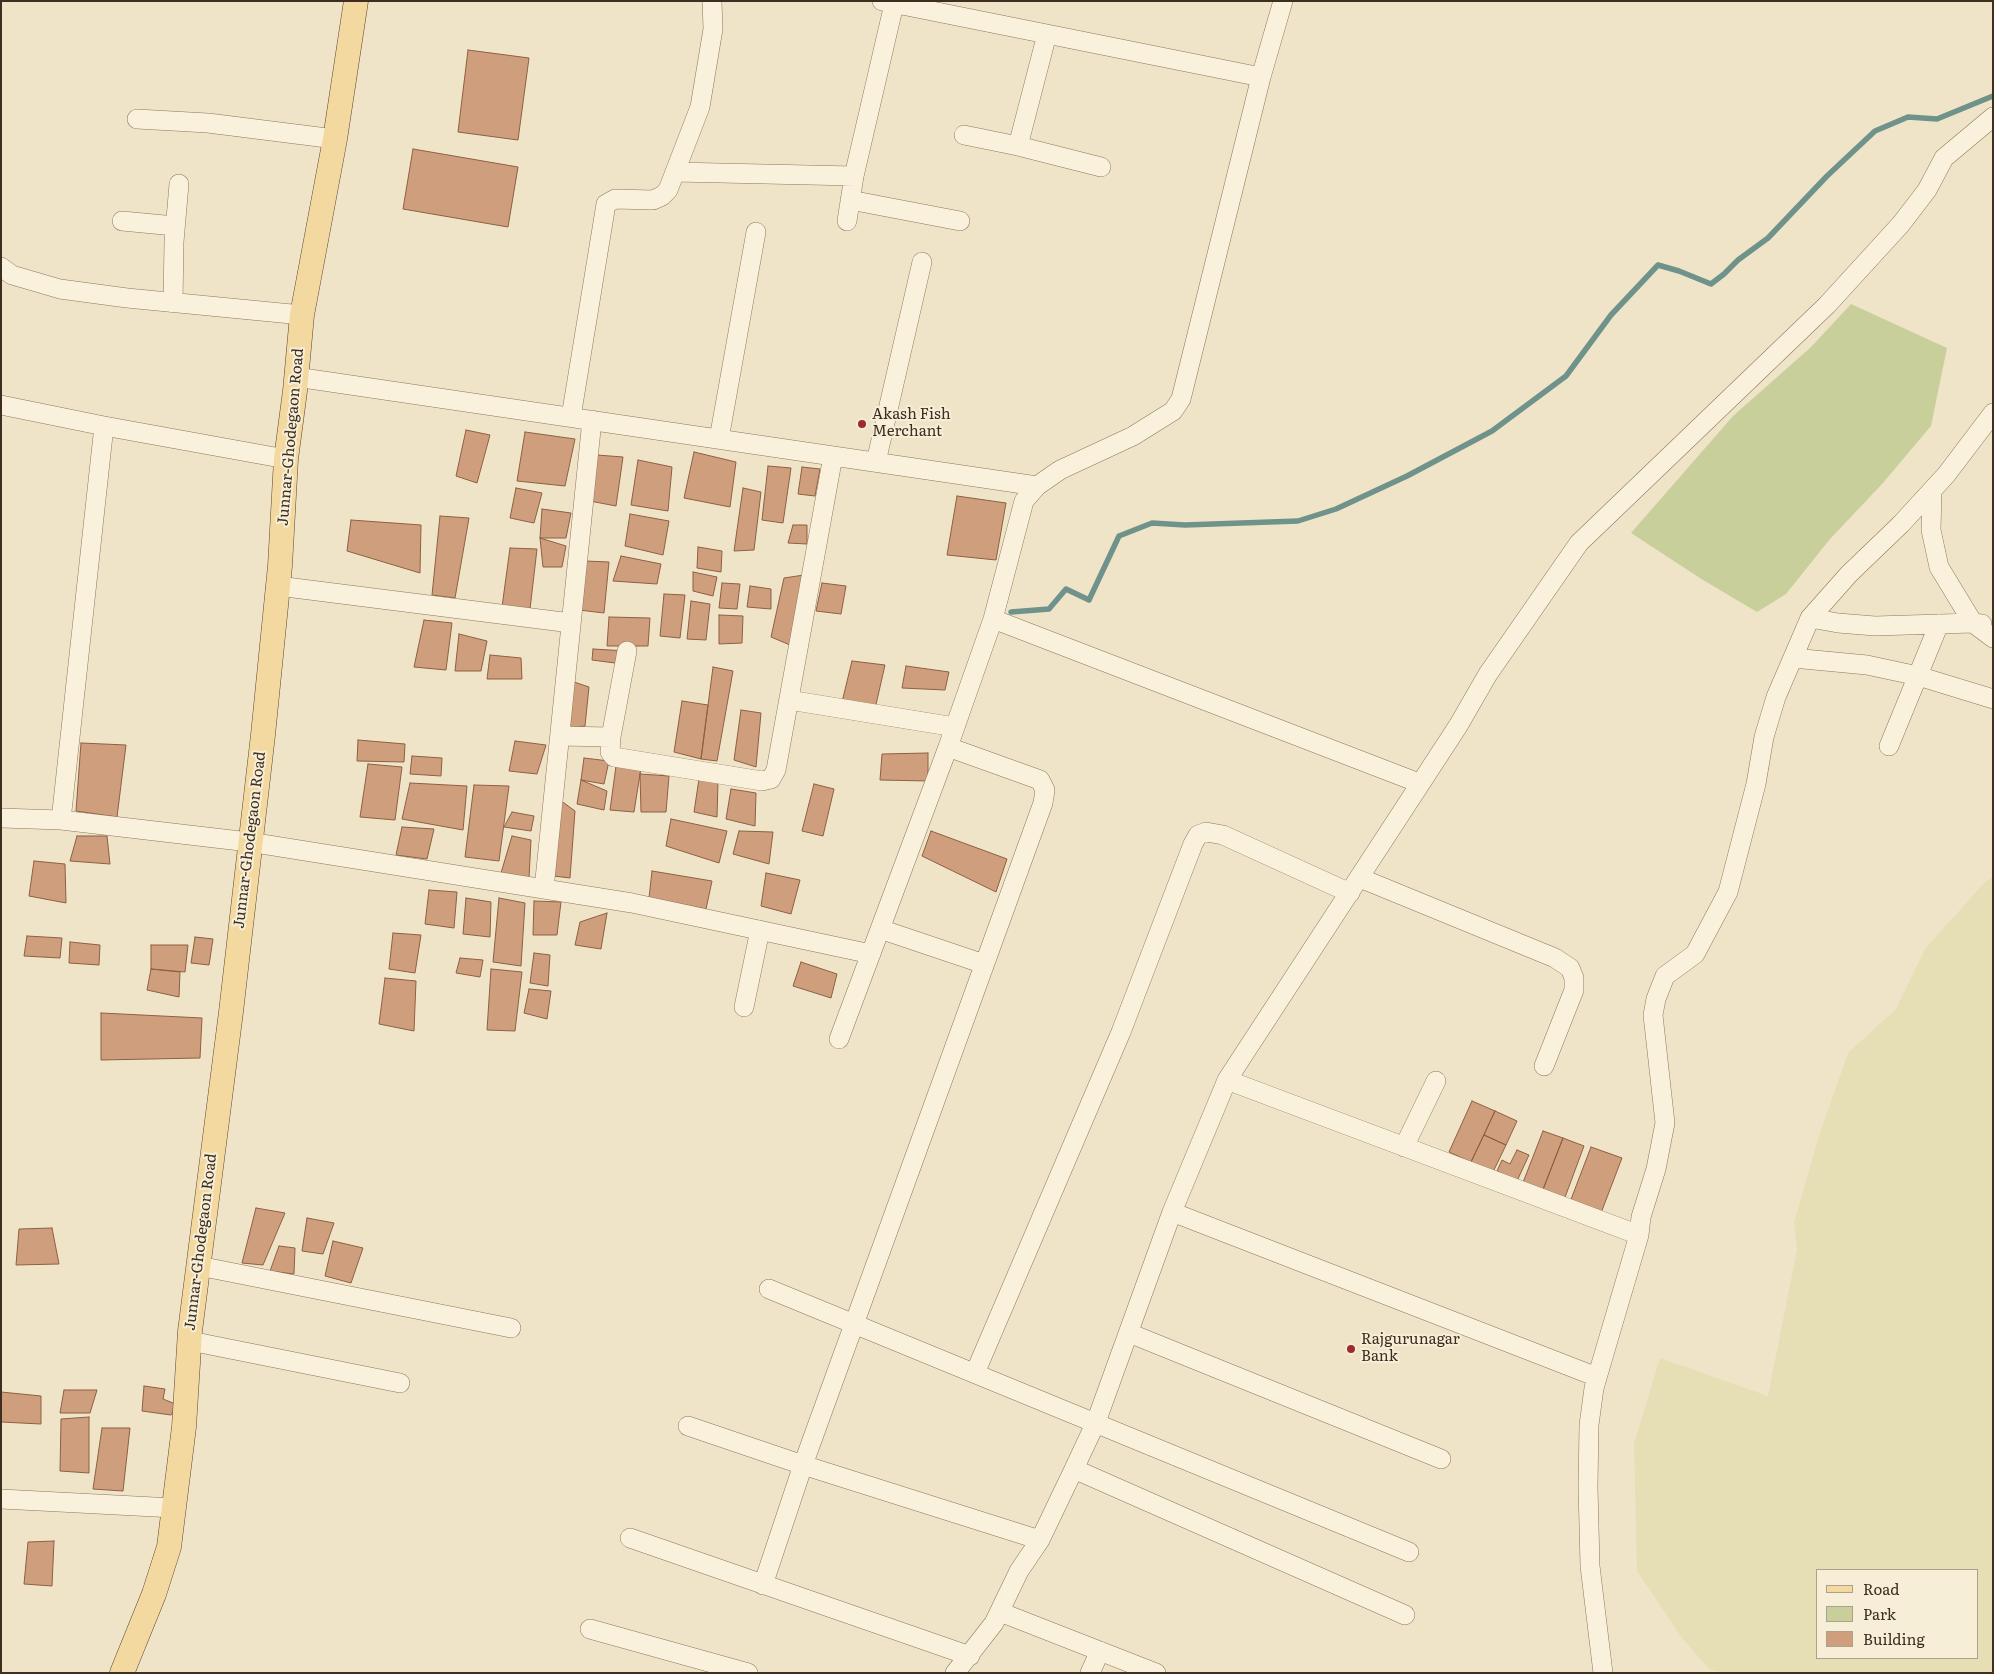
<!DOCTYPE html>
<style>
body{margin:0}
#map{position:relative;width:1994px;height:1674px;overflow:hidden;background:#f0e4c8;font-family:Literata,serif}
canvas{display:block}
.frame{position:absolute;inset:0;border:2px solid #3d2e20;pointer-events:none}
.legend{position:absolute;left:1816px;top:1569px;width:162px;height:90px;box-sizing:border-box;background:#f7eed8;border:1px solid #ada18e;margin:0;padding:6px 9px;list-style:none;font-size:15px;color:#3d2e20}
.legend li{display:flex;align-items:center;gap:10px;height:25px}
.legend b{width:25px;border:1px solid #ada18e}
</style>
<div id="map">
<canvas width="1994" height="1674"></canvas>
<div class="frame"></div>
<ul class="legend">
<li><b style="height:6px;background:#f3d9a0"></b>Road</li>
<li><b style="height:14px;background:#c9cf9b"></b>Park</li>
<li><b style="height:14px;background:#cf9f7d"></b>Building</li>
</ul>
</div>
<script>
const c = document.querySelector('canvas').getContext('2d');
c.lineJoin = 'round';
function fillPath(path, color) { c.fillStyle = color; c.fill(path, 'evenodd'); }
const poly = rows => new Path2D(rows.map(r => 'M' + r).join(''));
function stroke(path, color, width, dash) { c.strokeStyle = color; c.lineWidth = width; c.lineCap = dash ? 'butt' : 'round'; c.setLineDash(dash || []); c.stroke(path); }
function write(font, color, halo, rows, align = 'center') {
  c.font = font + ' Literata,serif'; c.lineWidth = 4; c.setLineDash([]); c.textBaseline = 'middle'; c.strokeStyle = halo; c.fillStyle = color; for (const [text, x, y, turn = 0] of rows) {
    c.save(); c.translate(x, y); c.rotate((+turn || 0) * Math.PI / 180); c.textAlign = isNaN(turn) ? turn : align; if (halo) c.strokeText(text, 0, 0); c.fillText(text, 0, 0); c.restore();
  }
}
const farmland = poly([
 [1993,877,1993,1673,1730,1673,1710,1670,1682,1638,1637,1571,1634,1444,1660,1358,1768,1396,1797,1250,1794,1222,1819,1136,1848,1053,1896,1009,1925,949,1985,882],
 [1818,1570,1978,1570,1978,1658,1818,1658]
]);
const green = poly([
 [1851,304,1947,348,1931,426,1883,483,1830,539,1786,594,1757,612,1703,580,1631,533,1733,416,1811,347]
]);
const stream = poly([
 [1011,612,1049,609,1066,589,1089,600,1119,536,1152,523,1185,525,1298,521,1336,509,1407,476,1492,431,1566,376,1611,315,1658,265,1679,271,1711,284,1724,274,1738,260,1768,238,1827,176,1875,131,1908,117,1937,119,1993,96]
]);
const building = poly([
 [468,50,529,58,518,140,458,132,468,50],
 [413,149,518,167,508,227,403,209,413,149],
 [466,430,490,435,477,483,456,476,466,430],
 [525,432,575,439,565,486,517,481,525,432],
 [694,452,736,462,730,507,684,498,694,452],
 [597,455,623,457,616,506,590,501,597,455],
 [638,460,672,467,668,511,631,505,638,460],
 [768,466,791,468,783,523,762,520,768,466],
 [802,467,820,469,815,496,798,494,802,467],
 [516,488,542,493,534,523,510,518,516,488],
 [743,488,761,492,754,550,734,551,743,488],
 [957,496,1006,503,996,560,947,555,957,496],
 [542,509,571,513,566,538,540,538,542,509],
 [630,514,669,521,663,555,625,546,630,514],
 [440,516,469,518,455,598,432,595,440,516],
 [351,520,421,525,420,573,347,551,351,520],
 [793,525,807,525,807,544,788,543,793,525],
 [540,538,566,546,562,567,543,567,540,538],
 [698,547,722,551,721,572,697,568,698,547],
 [510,548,537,549,530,609,502,607,510,548],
 [621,556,661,564,657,584,613,581,621,556],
 [585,561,609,562,604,613,579,610,585,561],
 [693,572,717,577,713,596,693,591,693,572],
 [804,575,790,645,771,637,784,578,804,575],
 [722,583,740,584,737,609,719,608,722,583],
 [822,583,846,586,841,614,816,611,822,583],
 [750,586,771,589,771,609,747,607,750,586],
 [664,594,685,595,680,638,660,636,664,594],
 [691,601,710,604,706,640,687,639,691,601],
 [719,615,743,616,742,643,719,644,719,615],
 [609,617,650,618,648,646,607,646,609,617],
 [424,620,452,623,446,670,414,667,424,620],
 [459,634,487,641,481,671,455,671,459,634],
 [593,649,627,651,615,663,592,660,593,649],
 [490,655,521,658,522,679,487,679,490,655],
 [852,661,885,665,875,709,842,702,852,661],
 [906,666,949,672,945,690,902,688,906,666],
 [713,667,733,671,717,761,701,759,713,667],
 [574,682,589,687,585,726,560,729,574,682],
 [682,701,708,705,701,759,674,752,682,701],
 [741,710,761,713,756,767,734,760,741,710],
 [358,740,405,744,404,762,357,761,358,740],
 [515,741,546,745,537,774,509,771,515,741],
 [81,743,126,745,117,817,76,811,81,743],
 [928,753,928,781,880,780,882,754,928,753],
 [412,756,442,758,441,776,410,774,412,756],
 [584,758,609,761,604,784,581,780,584,758],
 [368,764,402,767,395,820,360,817,368,764],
 [616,766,641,768,634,812,610,810,616,766],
 [640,774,669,776,666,812,641,812,640,774],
 [699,779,718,782,717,817,694,812,699,779],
 [581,780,607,791,604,810,577,804,581,780],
 [410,783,467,786,463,830,402,819,410,783],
 [814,784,834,789,823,836,802,831,814,784],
 [474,785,509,786,499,861,465,857,474,785],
 [731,789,756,793,755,826,726,819,731,789],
 [560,800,575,811,570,878,545,875,560,800],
 [512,812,534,816,531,831,504,827,512,812],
 [671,819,727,831,719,863,666,846,671,819],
 [402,827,434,829,427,859,396,855,402,827],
 [739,831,773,832,769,864,733,854,739,831],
 [931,831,1007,859,996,892,922,856,931,831],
 [77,836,107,836,110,864,70,861,77,836],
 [512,836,531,840,529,878,501,873,512,836],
 [34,861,65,864,66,903,29,896,34,861],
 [652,871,712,881,706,909,649,898,652,871],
 [766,873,800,880,791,914,761,906,766,873],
 [429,890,457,892,454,928,425,924,429,890],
 [466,898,491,902,490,937,463,934,466,898],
 [499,898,525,903,521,966,493,962,499,898],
 [534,901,561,902,557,935,533,935,534,901],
 [607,913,601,949,575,945,580,922,607,913],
 [393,933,421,935,415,973,389,969,393,933],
 [27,936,62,938,60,958,24,956,27,936],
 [195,937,213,939,209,965,191,963,195,937],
 [70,942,100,945,99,965,69,963,70,942],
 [151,945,188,945,185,972,151,969,151,945],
 [534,953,550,955,548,986,530,983,534,953],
 [460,958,483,960,480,977,456,973,460,958],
 [801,962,837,974,831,998,793,986,801,962],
 [151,969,180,972,179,997,147,990,151,969],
 [491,969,522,972,515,1031,487,1030,491,969],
 [385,978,416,981,414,1031,379,1024,385,978],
 [529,989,551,991,547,1019,524,1013,529,989],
 [101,1013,202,1018,200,1058,101,1060,101,1013],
 [1472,1101,1495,1111,1471,1162,1449,1152,1472,1101],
 [1495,1111,1517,1121,1506,1145,1484,1135,1495,1111],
 [1543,1131,1563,1138,1542,1192,1522,1185,1543,1131],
 [1484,1135,1506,1145,1493,1172,1471,1162,1484,1135],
 [1563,1138,1584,1146,1564,1200,1542,1192,1563,1138],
 [1591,1147,1622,1158,1601,1213,1570,1202,1591,1147],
 [1517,1150,1529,1155,1517,1181,1497,1171,1502,1160,1510,1164,1517,1150],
 [256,1208,285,1213,263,1265,242,1263,256,1208],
 [307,1218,334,1223,323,1254,302,1251,307,1218],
 [52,1228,59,1264,16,1265,19,1229,52,1228],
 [333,1241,363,1248,351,1283,325,1276,333,1241],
 [279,1246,295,1248,294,1274,270,1271,279,1246],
 [144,1386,165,1389,163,1399,178,1405,171,1415,142,1411,144,1386],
 [64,1390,97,1390,90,1413,60,1413,64,1390],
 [1,1392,41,1396,41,1424,1,1422,1,1392],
 [89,1417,89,1473,60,1471,61,1419,89,1417],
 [102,1428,130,1428,123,1491,93,1489,102,1428],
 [54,1541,52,1586,24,1584,28,1542,54,1541]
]);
const minor = poly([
 [882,1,1261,77],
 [137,119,208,123,335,139],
 [964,135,1018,146,1047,34],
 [1018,146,1101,167],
 [675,172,854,176],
 [850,200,960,221],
 [122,221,175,226],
 [847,221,854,176,894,4],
 [1,267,12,275,60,289,127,298,302,315],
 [173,303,174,242,179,184],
 [296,377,1037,486],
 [1,405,104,426,286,459],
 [571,417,606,204,615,199,653,200,662,196,668,190,700,107,713,29,712,1],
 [719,439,756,232],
 [876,462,922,262],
 [1932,490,1931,530,1939,567,1973,623,1982,624],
 [278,586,571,623],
 [1810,618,1838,623,1875,626,1973,623,1993,638],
 [993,619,1419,783],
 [1793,658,1867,665,1918,676,1993,699],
 [789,700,955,727],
 [560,736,611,737,610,752,614,757,762,781,771,779,776,770,833,456],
 [611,737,627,651],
 [1889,746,1939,624],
 [1,818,61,820,249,842,632,903,871,954],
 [61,820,104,426],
 [1360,878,1555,958,1570,968,1574,978,1574,990,1544,1066],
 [544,889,592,420],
 [880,929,984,964],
 [744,1007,760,930],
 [839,1039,948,747],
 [1227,1080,1639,1235],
 [1404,1147,1436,1081],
 [1172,1212,1597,1377],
 [199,1266,511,1328],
 [769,1289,1409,1552],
 [1129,1333,1441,1459],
 [190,1341,400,1383],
 [975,1373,1121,1032,1193,844,1198,835,1206,832,1223,835,1350,893],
 [688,1426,803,1465,1040,1540],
 [1074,1469,1405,1615],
 [1,1499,174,1508],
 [630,1538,970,1656],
 [763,1585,803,1465,1043,803,1045,790,1040,780,948,747,993,619,1024,501,1037,486,1060,470,1133,436,1173,411,1181,399,1261,77,1283,1],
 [1000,1612,1156,1673],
 [590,1629,748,1673],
 [955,1673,994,1623,1019,1571,1040,1540,1074,1469,1096,1422,1172,1212,1227,1080,1458,726,1488,674,1579,543,1827,305,1901,224,1927,190,1944,158,1993,117],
 [1090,1673,1100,1651],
 [1603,1673,1590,1566,1588,1487,1589,1425,1594,1388,1639,1235,1641,1217,1656,1169,1665,1123,1653,1015,1656,999,1665,976,1695,954,1728,892,1756,784,1764,737,1776,697,1810,618,1849,574,1901,524,1946,475,1993,413]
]);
const major = poly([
 [122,1673,154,1594,169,1547,184,1427,190,1331,231,1012,263,735,280,566,286,459,295,391,302,315,335,139,356,1]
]);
const markers = [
 [862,424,5,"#9e2a2b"],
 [1351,1349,5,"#9e2a2b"]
];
const poiNames = [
 ["Akash Fish",872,415],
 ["Merchant",872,432],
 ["Rajgurunagar",1361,1340],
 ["Bank",1361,1357]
];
const streetNames = [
 ["Junnar-Ghodegaon Road",291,437,-85],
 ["Junnar-Ghodegaon Road",250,840,-83],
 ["Junnar-Ghodegaon Road",201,1242,-83]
];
fillPath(farmland, '#e6deb5');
fillPath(green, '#c9cf9b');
stroke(stream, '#6f938a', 5.5);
fillPath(building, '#cf9f7d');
stroke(building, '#8d5f41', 1);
stroke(minor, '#8d765c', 20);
stroke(major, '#5b4430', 25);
stroke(minor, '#faf1dc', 19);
stroke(major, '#f3d9a0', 24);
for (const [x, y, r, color] of markers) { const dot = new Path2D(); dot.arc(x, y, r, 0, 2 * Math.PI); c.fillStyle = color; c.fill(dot); stroke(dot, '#f7eed8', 2); }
write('15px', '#3d2e20', '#f7eed8', poiNames, 'left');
write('15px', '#3d2e20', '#f7eed8', streetNames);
</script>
